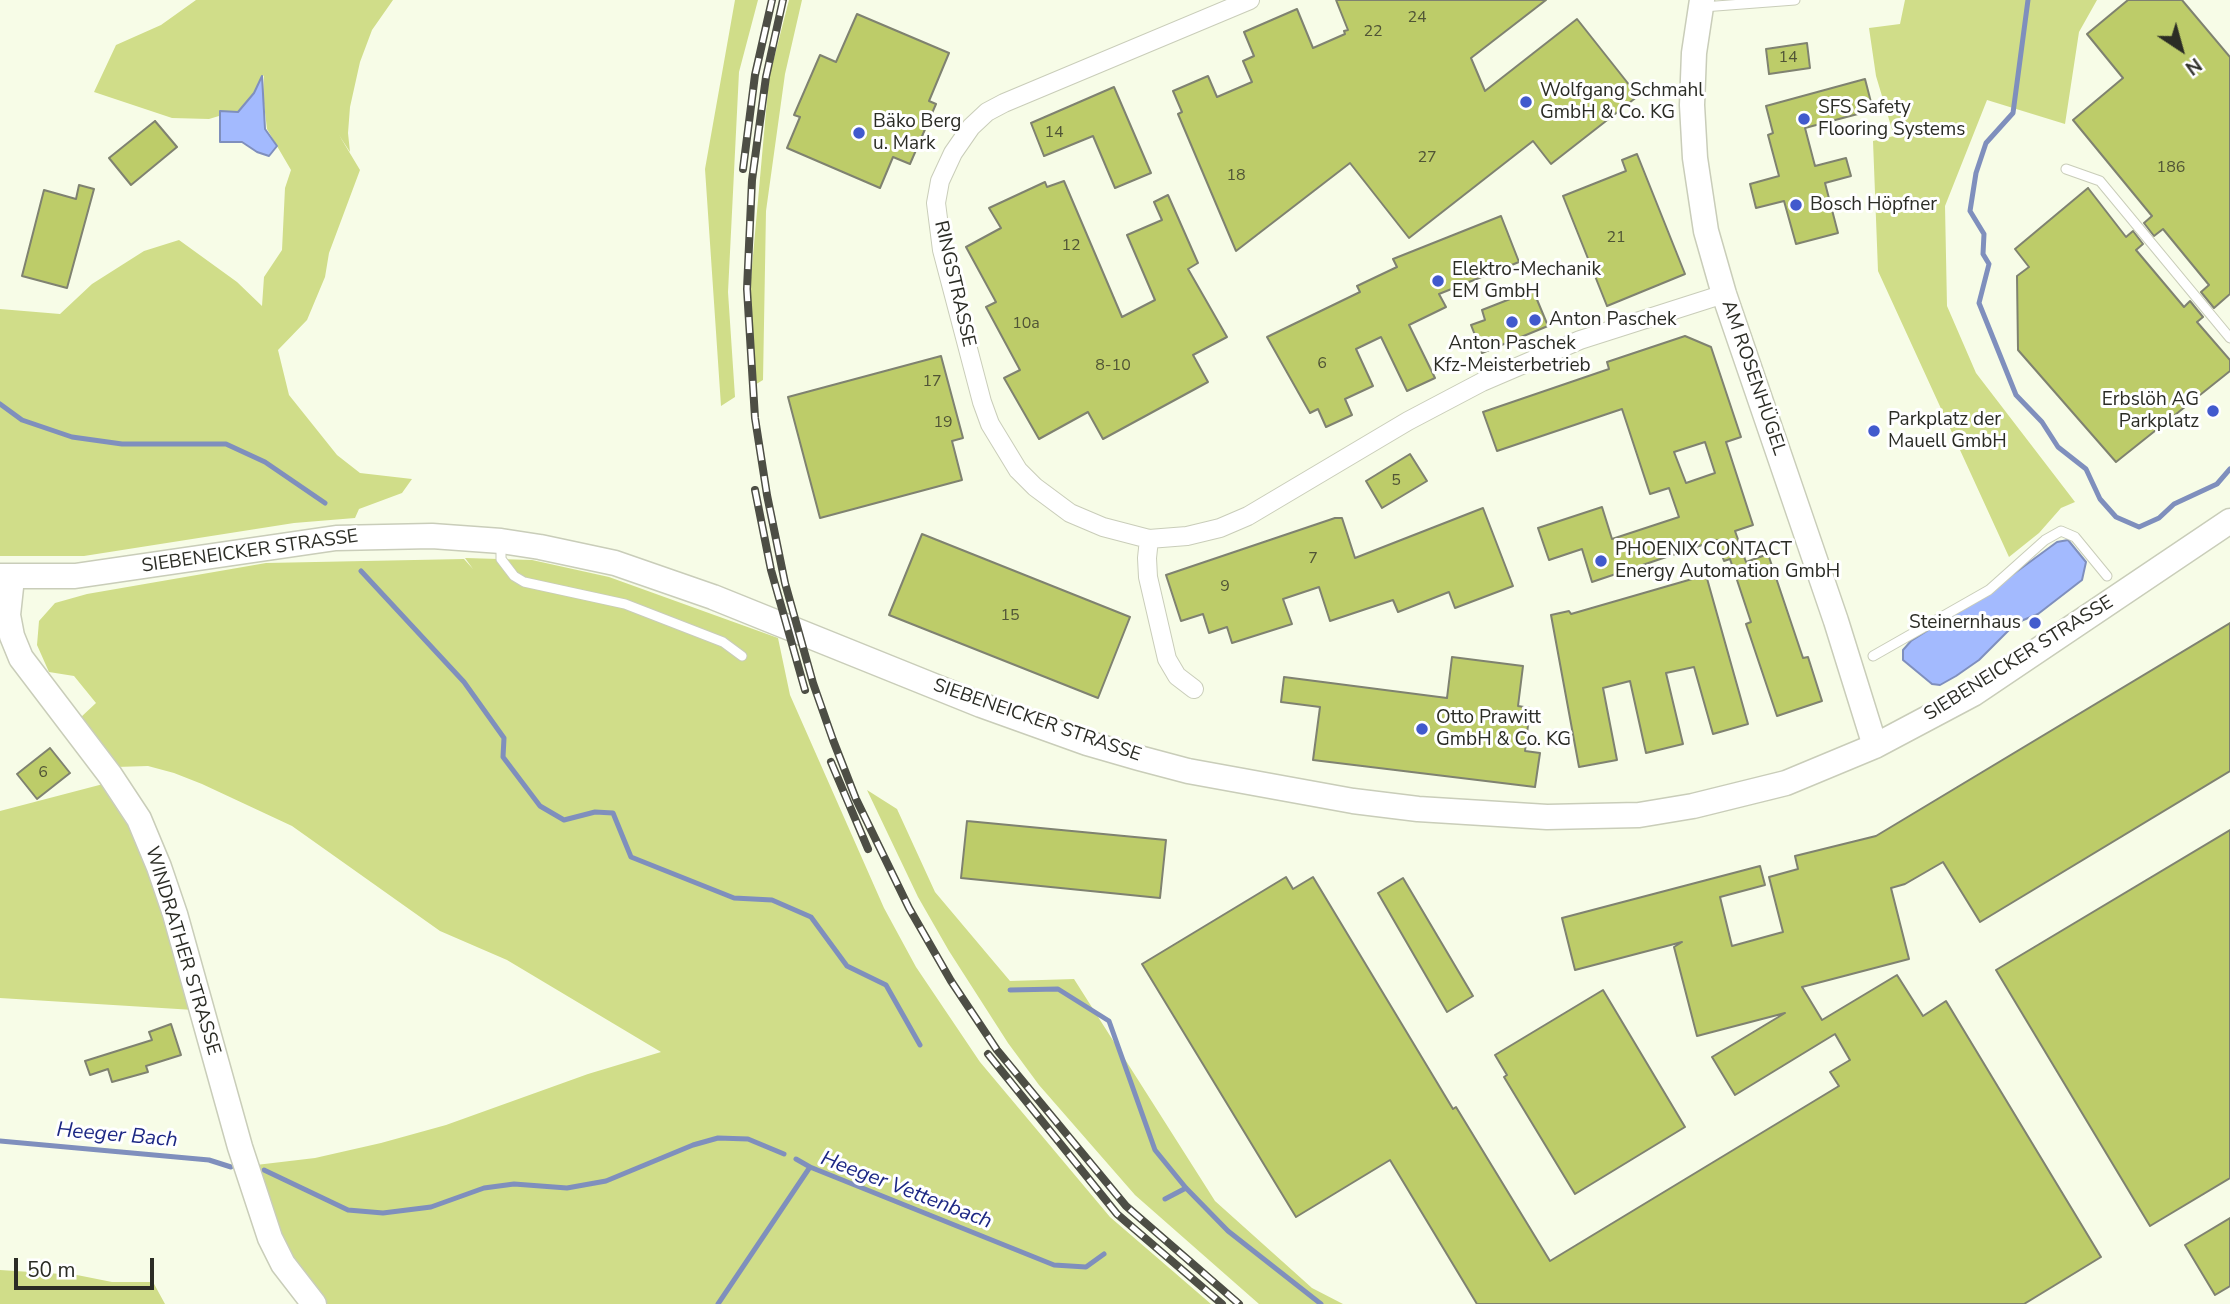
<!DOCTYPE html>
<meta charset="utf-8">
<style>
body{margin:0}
#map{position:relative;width:2230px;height:1304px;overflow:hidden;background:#f7fce7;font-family:"Nunito Sans",sans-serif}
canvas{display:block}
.north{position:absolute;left:2146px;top:14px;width:70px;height:70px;-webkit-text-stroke:5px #fff;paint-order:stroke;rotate:144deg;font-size:19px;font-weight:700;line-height:28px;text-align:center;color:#2b2c25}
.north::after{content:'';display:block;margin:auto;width:24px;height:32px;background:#2b2c25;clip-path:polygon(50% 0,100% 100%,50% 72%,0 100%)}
.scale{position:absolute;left:14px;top:1258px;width:140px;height:32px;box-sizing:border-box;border:4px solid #2b2c25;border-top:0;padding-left:9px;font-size:21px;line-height:24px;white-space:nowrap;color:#2b2c25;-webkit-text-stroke:5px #fff;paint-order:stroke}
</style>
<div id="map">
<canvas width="2230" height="1304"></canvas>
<div class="north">N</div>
<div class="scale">50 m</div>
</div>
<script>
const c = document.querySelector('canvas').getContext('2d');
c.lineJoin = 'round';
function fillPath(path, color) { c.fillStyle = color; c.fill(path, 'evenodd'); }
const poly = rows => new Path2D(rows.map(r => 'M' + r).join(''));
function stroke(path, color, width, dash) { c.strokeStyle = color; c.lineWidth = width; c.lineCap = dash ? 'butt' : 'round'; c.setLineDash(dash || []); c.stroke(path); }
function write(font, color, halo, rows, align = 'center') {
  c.font = font + ' "Nunito Sans",sans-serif'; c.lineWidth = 6; c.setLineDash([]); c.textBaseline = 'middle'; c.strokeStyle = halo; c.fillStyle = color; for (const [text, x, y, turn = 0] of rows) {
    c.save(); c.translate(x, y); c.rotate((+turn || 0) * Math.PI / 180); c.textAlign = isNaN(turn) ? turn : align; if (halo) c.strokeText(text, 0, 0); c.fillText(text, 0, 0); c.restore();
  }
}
const green = poly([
 [196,0,393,0,372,30,360,62,350,107,348,133,350,152,339,135,360,170,329,253,325,277,307,320,278,350,289,395,337,455,360,473,412,479,402,493,359,509,355,518,294,523,84,556,0,556,0,309,60,314,92,284,144,251,179,240,237,282,262,306,264,277,282,250,285,188,291,170,267,129,263,95,264,75,252,96,238,112,221,111,219,116,209,119,172,118,94,92,116,45,161,25],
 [735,0,758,0,739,72,728,292,735,397,721,406,705,169],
 [789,0,802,0,785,74,766,211,763,380,753,386,750,289,769,78],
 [1905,0,2097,0,2079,32,2065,124,1987,100,1945,206,1947,306,1976,373,2075,502,2061,508,2039,533,2009,557,1878,271,1873,141,1894,136,1876,76,1869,28,1900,24],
 [465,558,532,560,609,577,778,638,790,695,884,908,916,967,980,1062,1110,1217,1211,1304,327,1304,291,1260,256,1165,315,1158,381,1143,446,1125,588,1074,661,1052,507,960,440,931,292,826,202,784,174,773,148,766,116,767,80,718,96,703,74,676,49,672,37,645,39,621,55,603,87,594,266,563,464,559,473,569],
 [107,783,147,857,194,1010,0,998,0,811],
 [867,790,897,809,935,892,1010,981,1074,979,1215,1201,1312,1288,1343,1304,1259,1304,1135,1195,1039,1085,1008,1043,949,951,918,897],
 [0,1270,77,1275,112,1282,153,1282,165,1304,0,1304]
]);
const water = poly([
 [262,76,265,129,277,146,269,156,257,152,242,142,220,142,220,111,238,112,254,93,262,76],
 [2068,540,2086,562,2082,580,2038,614,2016,623,1979,660,1956,676,1940,685,1932,684,1903,660,1903,650,1911,641,1993,589,2057,542,2068,540]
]);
const stream = poly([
 [2028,0,2013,113,1986,143,1976,173,1970,211,1984,234,1983,254,1989,264,1979,303,2016,395,2042,422,2058,447,2086,469,2100,499,2116,517,2139,527,2159,518,2174,504,2217,484,2230,469],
 [0,404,22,420,72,437,122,444,226,444,265,462,325,503],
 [361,571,464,682,504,738,503,757,540,806,564,820,595,812,613,813,631,857,734,898,772,900,811,917,847,966,886,985,920,1045],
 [1010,990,1058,989,1109,1021,1155,1150,1186,1188,1228,1231,1321,1304],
 [0,1141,209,1160,231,1167],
 [796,1159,810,1167],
 [264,1170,348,1210,383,1213,431,1207,484,1188,514,1184,567,1188,606,1181,693,1145,718,1138,748,1139,784,1154],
 [1165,1199,1186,1188],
 [718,1304,810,1167,1054,1265,1086,1267,1104,1254]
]);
const building = poly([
 [1336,0,1546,0,1471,58,1485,91,1577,19,1638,96,1551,164,1533,141,1409,238,1350,163,1236,251,1178,114,1182,112,1173,91,1208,76,1217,97,1252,82,1243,61,1254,56,1244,32,1297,9,1313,48,1345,34,1344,31,1348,30,1336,0],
 [2128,0,2182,0,2230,57,2230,294,2214,308,2201,292,2209,285,2163,229,2154,236,2144,223,2152,216,2073,120,2123,78,2087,34,2128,0],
 [857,14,949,53,929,101,936,104,910,164,893,157,880,188,787,148,800,117,794,115,820,55,836,62,857,14],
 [1807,43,1810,68,1769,74,1766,49,1807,43],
 [1865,79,1873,110,1805,128,1815,166,1846,158,1851,176,1825,183,1838,233,1796,244,1784,201,1756,208,1750,184,1779,176,1768,135,1773,133,1766,106,1865,79],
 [1114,87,1151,173,1115,188,1093,136,1044,156,1031,123,1114,87],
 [155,121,177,147,131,185,109,158,155,121],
 [1637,154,1685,274,1607,306,1563,196,1626,171,1622,160,1637,154],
 [1064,181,1122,317,1155,300,1127,235,1162,220,1154,202,1168,195,1198,263,1188,269,1227,337,1193,355,1208,382,1103,439,1088,412,1039,439,1004,378,1020,370,986,307,996,302,966,247,1001,228,989,208,1045,182,1047,187,1064,181],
 [79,185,94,189,67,288,22,276,44,190,76,199,79,185],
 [2088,188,2126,237,2133,231,2143,244,2136,250,2184,307,2190,301,2203,317,2197,322,2230,360,2230,371,2116,462,2018,350,2017,276,2029,267,2015,249,2088,188],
 [1501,216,1519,262,1439,294,1446,307,1409,325,1435,378,1407,391,1381,337,1356,349,1373,386,1345,399,1352,415,1326,427,1318,409,1310,413,1267,337,1360,292,1357,286,1397,267,1393,259,1501,216],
 [1533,290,1548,326,1482,353,1471,325,1485,320,1482,310,1533,290],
 [1685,336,1711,347,1741,437,1726,442,1753,525,1735,531,1746,562,1768,554,1803,658,1808,657,1822,701,1777,716,1746,624,1751,622,1730,559,1724,561,1717,540,1592,582,1582,549,1549,560,1538,528,1602,507,1612,539,1679,517,1669,488,1650,494,1622,409,1497,451,1483,412,1609,369,1607,362,1685,336],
 [1705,442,1715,473,1686,483,1674,452,1705,442],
 [941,356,963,438,952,441,962,480,820,518,788,397,941,356],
 [1410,454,1427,481,1382,508,1366,481,1410,454],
 [1483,508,1513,586,1455,608,1449,592,1398,612,1393,600,1330,621,1319,587,1283,599,1292,624,1232,643,1227,627,1209,633,1203,614,1181,621,1166,575,1335,518,1342,518,1355,558,1483,508],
 [922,534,1130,617,1098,698,889,615,922,534],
 [1706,575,1748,724,1713,734,1694,667,1666,673,1683,744,1646,753,1630,681,1603,688,1617,760,1579,767,1551,615,1569,611,1571,614,1706,575],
 [2230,623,2230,771,1980,922,1943,862,1905,884,1891,888,1909,959,1802,987,1822,1020,1897,975,1923,1016,1946,1001,2101,1257,2024,1304,1477,1304,1390,1160,1296,1217,1142,964,1286,877,1293,889,1313,877,1453,1109,1456,1107,1550,1261,1839,1086,1830,1072,1850,1060,1835,1034,1735,1095,1712,1057,1785,1013,1697,1036,1674,947,1682,942,1575,970,1562,918,1760,866,1765,885,1720,897,1732,946,1783,932,1769,877,1798,869,1795,856,1876,836,2230,623],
 [1452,657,1523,666,1518,706,1530,708,1525,751,1540,753,1535,787,1313,760,1320,707,1281,702,1284,677,1447,698,1452,657],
 [50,748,70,773,37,799,17,774,50,748],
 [967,821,1166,840,1160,898,961,878,967,821],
 [2230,830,2230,1178,2150,1226,1996,970,2230,830],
 [1403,878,1473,996,1447,1012,1378,893,1403,878],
 [1603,990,1685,1127,1575,1194,1504,1077,1507,1075,1495,1055,1603,990],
 [171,1024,181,1055,146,1066,148,1072,112,1082,108,1069,90,1075,85,1061,152,1040,149,1032,171,1024],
 [2230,1218,2230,1286,2215,1295,2185,1245,2230,1218]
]);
const lane = poly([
 [1703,7,1795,0],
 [2066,169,2100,181,2230,338],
 [501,543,501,559,514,576,524,582,625,604,723,642,742,656],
 [1873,656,1989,590,2045,540,2061,531,2075,537,2107,576]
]);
const street = poly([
 [1250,0,1004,103,987,112,971,127,953,153,940,181,936,203,942,250,982,402,990,424,1018,470,1035,487,1070,513,1103,527,1149,539,1187,536,1220,528,1248,516,1408,421,1482,382,1580,340,1724,294],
 [1149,539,1147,558,1148,577,1167,659,1177,676,1194,689]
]);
const secondary = poly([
 [1702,0,1694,53,1692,105,1695,158,1706,231,1724,294,1836,621,1875,746],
 [0,576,75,576,336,538,432,536,501,541,540,547,615,563,713,597,981,705,1087,743,1139,758,1188,771,1353,801,1418,809,1547,817,1639,815,1693,806,1786,783,1875,746,1973,694,2230,521],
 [12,578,8,615,12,636,21,658,110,775,139,819,159,867,175,914,240,1147,270,1238,283,1264,314,1304]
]);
const rail = poly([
 [783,0,766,77,752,180,747,289,755,418,767,495,785,583,813,683,833,740,856,799,909,908,951,981,997,1050,1126,1206,1239,1304],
 [743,169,755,75,772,0],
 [755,490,771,570,805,690],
 [831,762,868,849],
 [988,1054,1117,1214,1222,1304]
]);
const markers = [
 [1526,102,7,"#415acd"],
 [1804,119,7,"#415acd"],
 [859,133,7,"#415acd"],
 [1796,205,7,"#415acd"],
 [1438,281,7,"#415acd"],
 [1535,320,7,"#415acd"],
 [1512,322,7,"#415acd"],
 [2213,411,7,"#415acd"],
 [1874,431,7,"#415acd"],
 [1601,561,7,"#415acd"],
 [2035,623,7,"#415acd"],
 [1422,729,7,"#415acd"]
];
const numberNames = [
 ["24",1417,18],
 ["22",1373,32],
 ["14",1788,58],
 ["14",1054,133],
 ["27",1427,158],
 ["186",2171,168],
 ["18",1236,176],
 ["21",1616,238],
 ["12",1071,246],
 ["10a",1026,324],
 ["6",1322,364],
 ["8-10",1113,366],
 ["17",932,382],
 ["19",943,423],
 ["5",1396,481],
 ["7",1313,559],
 ["9",1225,587],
 ["15",1010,616],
 ["6",43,773]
];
const poiNames = [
 ["Wolfgang Schmahl",1540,91],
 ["GmbH & Co. KG",1540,113],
 ["SFS Safety",1818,108],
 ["Flooring Systems",1818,130],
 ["Bäko Berg",873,122],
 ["u. Mark",873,144],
 ["Bosch Höpfner",1810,205],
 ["Elektro-Mechanik",1452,270],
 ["EM GmbH",1452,292],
 ["Anton Paschek",1549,320],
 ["Anton Paschek",1512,344,"center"],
 ["Kfz-Meisterbetrieb",1512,366,"center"],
 ["Erbslöh AG",2199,400,"right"],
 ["Parkplatz",2199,422,"right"],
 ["Parkplatz der",1888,420],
 ["Mauell GmbH",1888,442],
 ["PHOENIX CONTACT",1615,550],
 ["Energy Automation GmbH",1615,572],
 ["Steinernhaus",2021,623,"right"],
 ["Otto Prawitt",1436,718],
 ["GmbH & Co. KG",1436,740]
];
const streetNames = [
 ["RINGSTRASSE",954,284,77],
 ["AM ROSENHÜGEL",1753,378,71],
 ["SIEBENEICKER STRASSE",250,552,-8],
 ["SIEBENEICKER STRASSE",2019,659,-32],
 ["SIEBENEICKER STRASSE",1037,721,19],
 ["WINDRATHER STRASSE",182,951,73]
];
const waterNames = [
 ["Heeger Bach",117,1136,5],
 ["Heeger Vettenbach",906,1191,21]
];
fillPath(green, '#d0dd89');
fillPath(water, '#a3bafe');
stroke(water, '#7f8fbd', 2);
stroke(stream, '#7f8fbd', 5);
fillPath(building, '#bdcc69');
stroke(building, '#7f8270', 2);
stroke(lane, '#c9cdb9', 11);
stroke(street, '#c9cdb9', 20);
stroke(secondary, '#c9cdb9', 27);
stroke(lane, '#fff', 9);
stroke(street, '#fff', 18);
stroke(secondary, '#fff', 24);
stroke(rail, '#4d4e45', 8);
stroke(rail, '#fff', 5, [16]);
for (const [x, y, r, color] of markers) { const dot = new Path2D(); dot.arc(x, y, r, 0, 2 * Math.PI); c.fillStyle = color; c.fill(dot); stroke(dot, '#fff', 2.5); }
write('16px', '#505436', null, numberNames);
write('19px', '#2b2c25', '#fff', poiNames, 'left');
write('19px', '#2b2c25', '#fff', streetNames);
write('italic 21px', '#1c2784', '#fff', waterNames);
</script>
